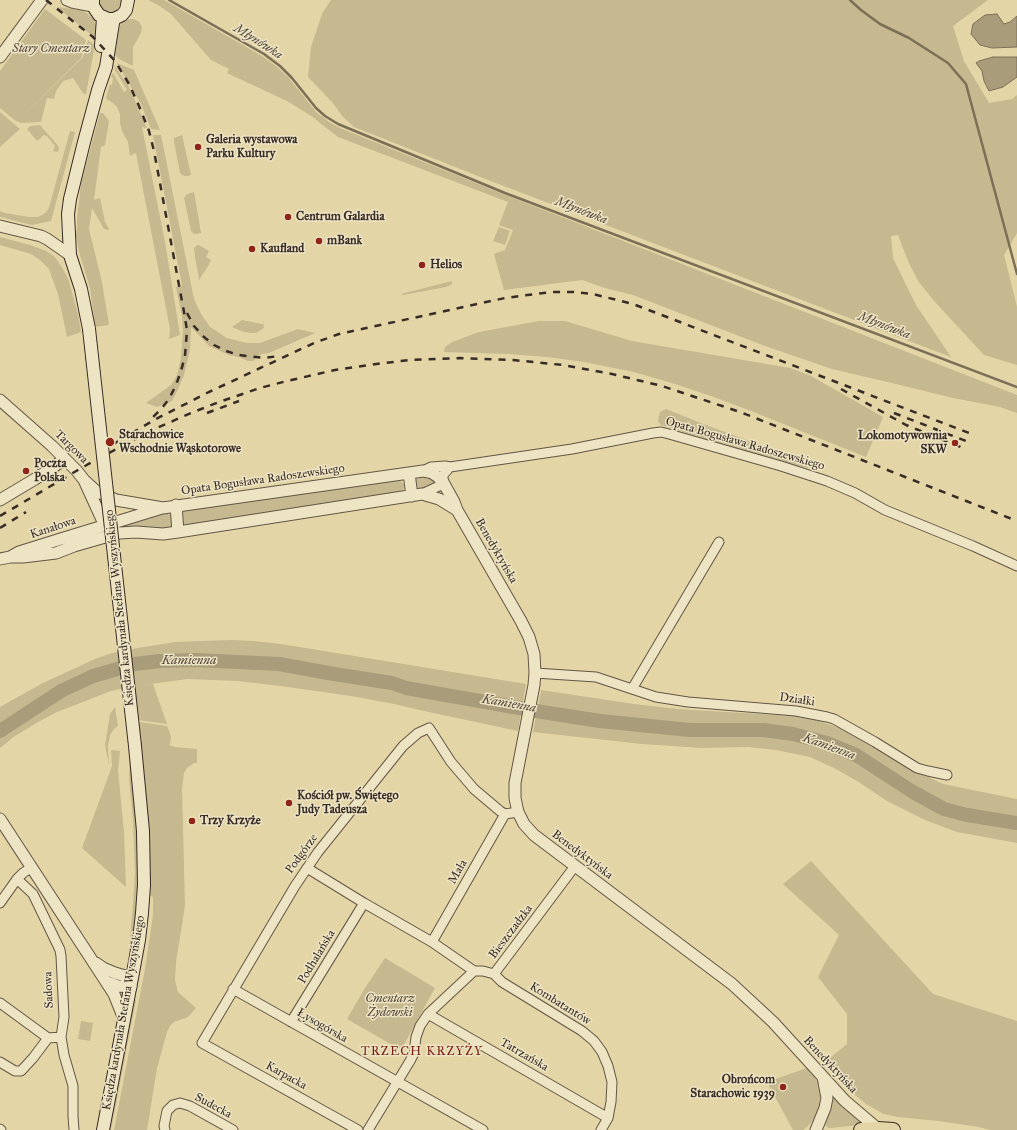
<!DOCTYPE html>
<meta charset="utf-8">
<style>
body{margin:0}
canvas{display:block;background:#e3d5a5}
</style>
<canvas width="1017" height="1130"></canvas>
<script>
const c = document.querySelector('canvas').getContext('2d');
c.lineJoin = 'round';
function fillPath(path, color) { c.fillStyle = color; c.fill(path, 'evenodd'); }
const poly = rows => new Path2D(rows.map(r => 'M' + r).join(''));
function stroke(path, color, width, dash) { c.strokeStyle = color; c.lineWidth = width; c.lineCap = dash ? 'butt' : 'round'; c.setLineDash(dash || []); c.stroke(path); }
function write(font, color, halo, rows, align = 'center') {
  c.font = font + ' "IM FELL Great Primer",serif'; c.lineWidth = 3; c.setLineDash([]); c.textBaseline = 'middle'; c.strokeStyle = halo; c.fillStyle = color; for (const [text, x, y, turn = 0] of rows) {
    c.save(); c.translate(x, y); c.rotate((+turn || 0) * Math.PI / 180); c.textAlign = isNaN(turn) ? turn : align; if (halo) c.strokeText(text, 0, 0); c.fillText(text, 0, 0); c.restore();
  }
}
const green = poly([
 [99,0,121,0,121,3,117,10,113,12,109,13,104,11,101,8,99,4],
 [148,0,164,0,262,56,276,66,289,78,316,112,329,122,340,128,498,192,1017,395,1017,413,1000,407,953,398,896,384,832,369,765,346,633,295,605,288,582,280,504,290,494,254,505,250,513,230,499,225,508,202,338,137,320,123,313,117,287,101,227,73,229,69,211,60,171,14,158,5],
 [331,0,988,0,953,26,964,61,989,103,1012,99,1017,95,1017,233,1004,255,1017,307,1017,365,984,355,935,302,918,281,908,261,898,235,891,236,893,258,916,305,951,357,483,178,354,127,343,117,332,102,308,77,311,47,322,14],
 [57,7,81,10,88,14,94,19,96,26,95,38],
 [45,9,86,40,82,57,17,122,0,108,0,71],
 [130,19,134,19,139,22,142,27,141,33,133,47,133,66,119,59,115,55,118,29,121,24,125,20],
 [88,40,95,45,86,94,83,93,73,78,63,81,56,91,54,99,47,98,41,122,20,123,18,121,83,57],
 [117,63,134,70,160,130,151,129,141,104],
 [114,65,129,87,147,128,142,127,165,242,180,335,169,339,170,329,136,153,130,156,128,142,122,131,120,123,120,114,117,107,113,103,108,100,106,98,110,84,112,85,113,78,111,77,113,73,124,92,127,90,115,70],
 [0,112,20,129,0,147],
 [100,113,103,113,109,121,105,145,101,147,94,200,100,198,105,222,109,229,108,230,104,229,92,208,89,229,102,282,109,325,95,327,90,288,79,252,75,232,77,231,77,218,81,184],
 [40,125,59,147,58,152,53,151,55,146,47,136,44,135,37,141,27,129,30,126],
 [70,131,75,132,51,221,32,225,0,217,0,211,5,213,29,217,38,217,44,214,48,210,50,204],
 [153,135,161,135,194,299,201,314,210,327,227,338,247,343,260,343,298,329,315,333,269,353,261,354,253,361,248,361,239,357,229,355,209,346,191,327,190,350,184,375,178,389,172,401,157,407,146,403,171,385,177,375,181,358,183,330,182,316,176,287,184,285,182,285],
 [182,135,191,175,188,176,184,176,180,173,174,141,174,138],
 [194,192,201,233,194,234,191,231,184,198,187,194],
 [499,227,510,231,505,245,493,241],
 [0,237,30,245,46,251,54,256,61,266,68,278,78,314,81,332,67,337,58,294,49,269,40,260,31,254,0,245],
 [197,245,199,245,209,251,206,257,211,260,208,266,199,280,194,250,194,248],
 [452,281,452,283,451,285,446,287,403,295,401,294],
 [242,320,262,324,263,323,264,328,256,333,252,333,244,332,232,327],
 [539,321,565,321,632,341,790,368,811,376,883,417,866,457,751,411,711,396,675,384,634,372,584,362,547,357,509,354,444,352,445,347,452,342,479,332],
 [666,409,706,425,803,461,809,468,793,466,661,425,658,421,660,412],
 [419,476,429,477,438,483,436,485,420,490,415,485,415,481,417,478],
 [398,480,403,483,405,486,402,492,184,526,182,523,181,511,184,509],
 [166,513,170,515,173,518,172,525,170,528,166,529,125,528,124,526,126,523],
 [230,640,253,641,281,644,526,684,518,731,424,711,394,704,351,696,281,686,237,681,188,679,135,686,153,684,167,724,138,720,134,686,111,691,57,712,40,721,15,736,0,748,0,707,43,683,95,659,112,653,132,649,175,642],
 [541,690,634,704,677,709,793,716,819,721,843,729,918,772,943,784,1017,799,1017,843,957,832,925,820,887,801,857,781,834,768,810,757,776,750,748,747,702,748,642,744,533,732],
 [115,707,118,726,114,729,110,735,108,746,109,766,105,745,110,714],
 [139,722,167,726,171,736,170,745,166,744,175,747,197,749,197,763,194,763,187,768,184,773,182,789,185,906,176,962,175,980,178,992,196,1008,188,1017,174,1022,170,1026,167,1032,157,1068,147,1130,114,1130,145,969,153,915,153,897,150,895,148,875,138,723],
 [111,750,120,751,118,770,124,832,126,887,82,848,112,766],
 [130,753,138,825,139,885,131,960,129,957,129,951,133,904,135,872,133,820,129,779],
 [811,861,933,994,1017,1021,1017,1130,990,1130,979,1127,938,1121,898,1117,884,1114,866,1104,849,1090,824,1063,847,1044,847,1014,818,977,839,935,783,884],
 [385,958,435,988,401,1050,347,1019,365,988],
 [133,998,136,1000,111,1130,108,1130],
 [81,1021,93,1023,90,1041,78,1039],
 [807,1068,814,1076,818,1083,820,1093,820,1103,818,1112,814,1119,807,1127,803,1130,793,1130,767,1082],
 [830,1091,861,1121,861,1123,859,1125,830,1128,827,1127,825,1124,825,1120]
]);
const water = poly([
 [997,14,1004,24,1010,22,1017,16,1017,47,992,48,980,45,971,34,973,24,985,15,997,14],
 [993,57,1017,57,1017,77,1003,87,989,91,984,81,982,71,976,63,979,61,993,57]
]);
const stream = poly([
 [169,0,264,54,280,66,292,78,316,108,325,116,338,124,505,193,1017,387],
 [850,0,861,10,880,24,909,38,948,63,966,84,1017,274]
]);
const river = poly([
 [0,731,61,691,93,676,135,664,160,661,196,660,279,664,334,674,392,683,406,688,542,712,600,721,690,730,763,730,793,734,827,743,856,755,913,792,944,809,967,815,1017,823]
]);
const minor = poly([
 [423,471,431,467,445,466,450,467,572,449,653,433,661,432,669,434,781,466,827,481,855,493,885,510,973,546,1017,566],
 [422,494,439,486,443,482,443,475,450,467],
 [535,673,596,677,656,697,688,702,796,711,827,717,834,719,875,742,917,768,928,771,947,775],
 [632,689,719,542],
 [307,868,364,903,432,942,474,971],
 [17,879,33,894,60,950,61,956,64,1017,61,1037,64,1055,73,1086,73,1116,74,1130],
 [0,903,17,879,23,873,32,867],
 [432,942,505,814],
 [494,974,502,982,582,1031,594,1041,602,1052,608,1066,612,1082,611,1102,608,1118,601,1130],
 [494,974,575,866],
 [233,989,483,1130],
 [0,1003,48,1038,61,1037],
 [428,1014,608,1118],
 [291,1022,364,903],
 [0,1062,15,1071,21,1071,33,1058,48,1038],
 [0,1129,1,1130],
 [165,1130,164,1126,167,1111,173,1105,180,1103,190,1106,233,1130],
 [358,1130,202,1043,295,886,318,852,403,746,418,733,429,728,451,762,474,789,500,811,505,814,518,812],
 [368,1130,410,1061,414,1053,416,1037,420,1026,428,1014,474,971,483,971,494,974]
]);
const tertiary = poly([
 [67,0,72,2,93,6],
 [0,57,42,0],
 [0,226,41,236,47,239,70,255],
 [0,400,52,446,77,471,84,480,105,526,112,531,120,533,136,532,163,534,178,532,422,494,439,499,457,510],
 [409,473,412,496],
 [84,480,96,491,116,500,163,508,423,471,432,473,438,477,443,482,454,502,457,510,521,621,529,637,534,654,535,673,534,685,515,783,515,798,518,812,524,824,534,835,732,984,773,1022,845,1101,878,1129],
 [0,500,35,479,65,459],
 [176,505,178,532],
 [10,557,19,552,64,538,162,508],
 [0,559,10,557,23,557,56,553,74,546,119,533],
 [0,819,114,994,124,1019],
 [96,963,103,968,115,973,132,978],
 [107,982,118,986,131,987],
 [816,1130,825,1108,827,1098,823,1077]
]);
const secondary = poly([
 [93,0,93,6,99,15,108,19,114,19,122,15,126,10,128,0],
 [101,46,103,18],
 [89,329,81,289,70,255,68,214,70,199,84,142,98,90,106,67,113,23,114,19],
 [103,1130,132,978,139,940,142,913,144,885,143,831,135,746]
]);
const primary = poly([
 [861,1130,878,1129,893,1130]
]);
const rail = poly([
 [46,0,93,37,115,61,129,84,139,106,149,131,154,151,184,312,187,330,185,356,181,371,176,385,169,399,162,408,152,418],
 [187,313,194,326,204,337,214,345,226,351,239,355,264,358,279,356],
 [841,389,906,425,963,448],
 [207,413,239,401],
 [894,413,966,441],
 [132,433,156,419,209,392,314,343,339,334,505,298,551,292,573,292,593,294,633,304,969,433],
 [112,445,136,430],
 [0,516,83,467,150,431,191,413,219,402,260,388,287,381,335,370,384,363,410,360,460,358,513,360,563,365,612,374,662,386,740,412,1017,521],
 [0,528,26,512]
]);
const secondaryBridge = poly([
 [89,329,135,746]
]);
const markers = [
 [198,147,4,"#8f2418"],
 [288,217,4,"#8f2418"],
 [319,241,4,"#8f2418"],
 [252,249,4,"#8f2418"],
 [422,265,4,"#8f2418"],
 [110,442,5,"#8f2418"],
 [955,443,4,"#8f2418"],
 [26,471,4,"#8f2418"],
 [289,803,4,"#8f2418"],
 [192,821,4,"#8f2418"],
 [783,1087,4,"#8f2418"]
];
const parkNames = [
 ["Stary Cmentarz",51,49],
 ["Cmentarz",390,999],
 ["Żydowski",390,1013]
];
const poiNames = [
 ["Galeria wystawowa",206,140],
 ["Parku Kultury",206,154],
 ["Centrum Galardia",296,217],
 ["mBank",327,241],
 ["Kaufland",260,249],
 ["Helios",430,265],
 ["Starachowice",119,435],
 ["Wschodnie Wąskotorowe",119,449],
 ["Lokomotywownia",947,436,"right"],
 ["SKW",947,450,"right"],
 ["Poczta",34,464],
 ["Polska",34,478],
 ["Kościół pw. Świętego",297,796],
 ["Judy Tadeusza",297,810],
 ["Trzy Krzyże",200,821],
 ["Obrońcom",775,1080,"right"],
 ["Starachowic 1939",775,1094,"right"]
];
const streetNames = [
 ["Opata Bogusława Radoszewskiego",745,444,16],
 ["Targowa",71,447,45],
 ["Opata Bogusława Radoszewskiego",263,480,-8],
 ["Kanałowa",53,528,-18],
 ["Benedyktyńska",496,551,60],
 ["Księdza kardynała Stefana Wyszyńskiego",120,608,-96],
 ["Działki",797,700,8],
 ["Podgórze",302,854,-54],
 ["Benedyktyńska",582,855,37],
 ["Mała",458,872,-60],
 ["Bieszczadzka",511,932,-53],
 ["Podhalańska",317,957,-59],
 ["Sadowa",49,990,-92],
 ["Kombatantów",560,1004,32],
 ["Księdza kardynała Stefana Wyszyńskiego",124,1013,-80],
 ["Łysogórska",322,1026,30],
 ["Tatrzańska",524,1055,30],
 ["Benedyktyńska",830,1065,47],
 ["Karpacka",286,1076,29],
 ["Sudecka",213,1106,28]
];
const waterNames = [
 ["Młynówka",258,42,32],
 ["Młynówka",581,211,21],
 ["Młynówka",884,326,21],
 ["Kamienna",189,661],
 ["Kamienna",509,704,10],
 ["Kamienna",829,747,20]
];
const neighbourhoodNames = [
 ["TRZECH KRZYŻY",422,1052]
];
fillPath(green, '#c6b88f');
fillPath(water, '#a99c7a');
stroke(water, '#7c6f58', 1);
stroke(stream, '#7c6f58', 2.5);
stroke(river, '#a99c7a', 14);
stroke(minor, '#635646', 11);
stroke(tertiary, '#635646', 13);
stroke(secondary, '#382c26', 14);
stroke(primary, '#382c26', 16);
stroke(minor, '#ede4c4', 9);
stroke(tertiary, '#ede4c4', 11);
stroke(secondary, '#ede4c4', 12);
stroke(primary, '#e3d5a5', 14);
stroke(rail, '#382c26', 2.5, [7, 7]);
stroke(secondaryBridge, '#382c26', 14, []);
stroke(secondaryBridge, '#ede4c4', 12);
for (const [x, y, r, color] of markers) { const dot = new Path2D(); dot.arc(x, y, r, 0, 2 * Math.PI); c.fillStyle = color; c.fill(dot); stroke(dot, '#ede4c4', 1.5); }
write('italic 12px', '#54483b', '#ede4c4', parkNames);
write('bold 12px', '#382c26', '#ede4c4', poiNames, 'left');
write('12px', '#382c26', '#ede4c4', streetNames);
write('italic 13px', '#54483b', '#ede4c4', waterNames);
c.letterSpacing = '1px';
write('13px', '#7a1f14', '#ede4c4', neighbourhoodNames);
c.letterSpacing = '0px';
</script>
